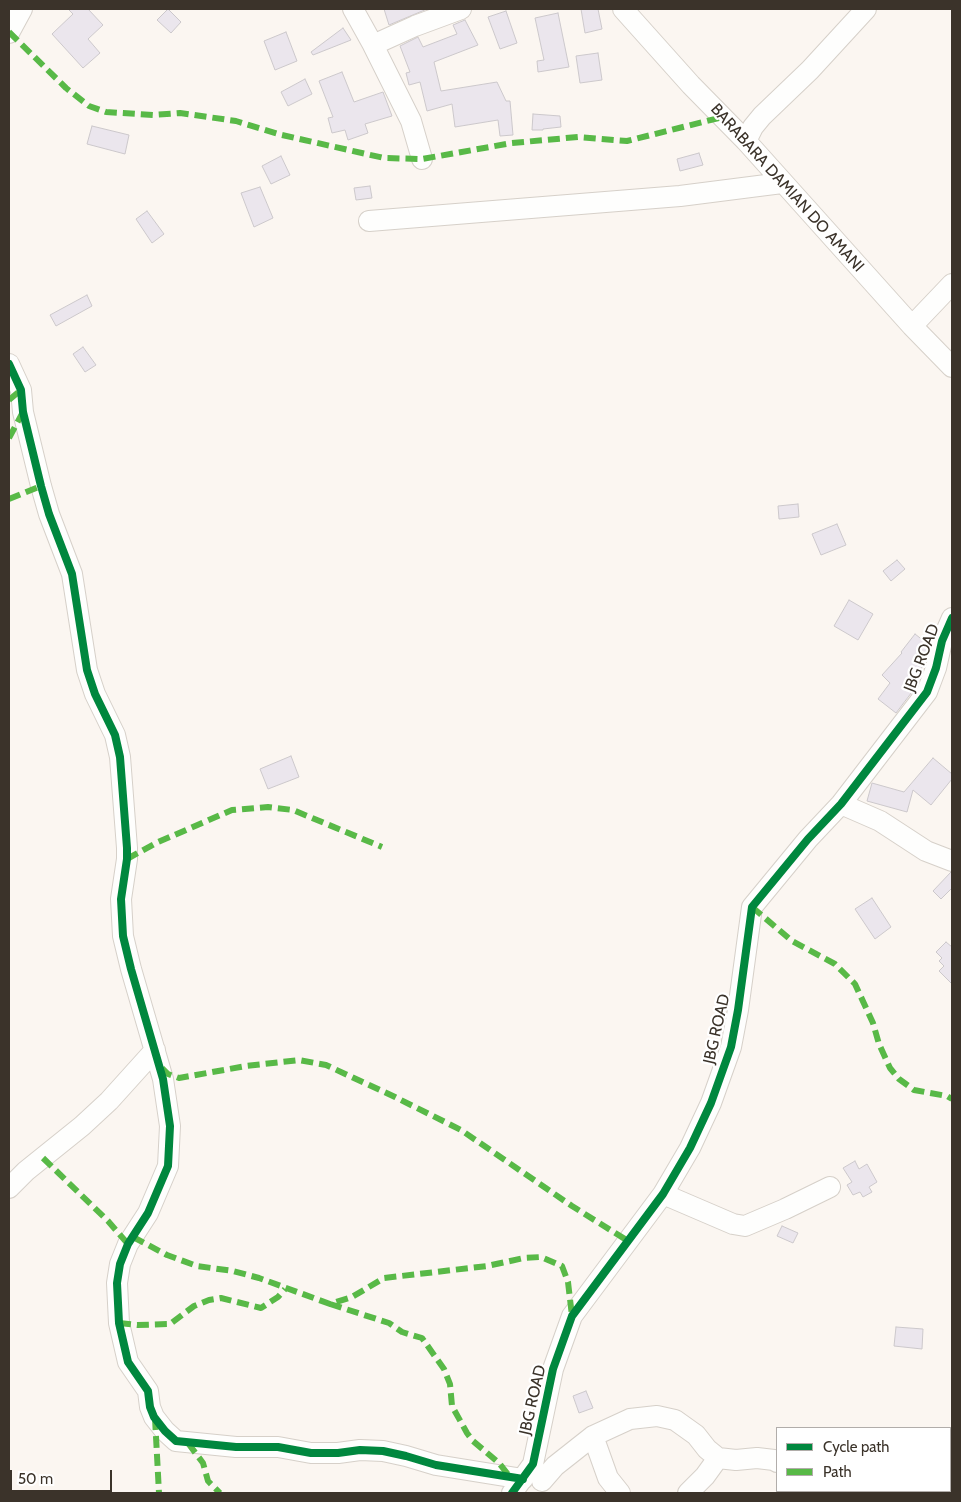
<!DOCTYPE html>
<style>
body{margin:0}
#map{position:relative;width:961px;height:1502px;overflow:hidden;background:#fbf6f1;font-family:Cabin,sans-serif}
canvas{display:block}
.frame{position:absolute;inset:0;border:10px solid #3b332a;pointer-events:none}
.legend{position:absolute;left:776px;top:1427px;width:175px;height:65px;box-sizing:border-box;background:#fff;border:1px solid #b1adaa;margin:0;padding:6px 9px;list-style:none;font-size:15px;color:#3b332a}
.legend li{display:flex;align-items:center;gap:10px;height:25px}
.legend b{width:25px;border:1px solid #b1adaa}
.scale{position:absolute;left:10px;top:1470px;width:102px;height:22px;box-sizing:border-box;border:2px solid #3b332a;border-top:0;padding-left:6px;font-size:15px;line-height:18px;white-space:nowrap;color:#3b332a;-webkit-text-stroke:4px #fff;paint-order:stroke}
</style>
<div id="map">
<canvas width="961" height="1502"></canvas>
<div class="frame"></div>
<ul class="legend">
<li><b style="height:6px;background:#00873e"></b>Cycle path</li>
<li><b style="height:6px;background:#58b947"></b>Path</li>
</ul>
<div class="scale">50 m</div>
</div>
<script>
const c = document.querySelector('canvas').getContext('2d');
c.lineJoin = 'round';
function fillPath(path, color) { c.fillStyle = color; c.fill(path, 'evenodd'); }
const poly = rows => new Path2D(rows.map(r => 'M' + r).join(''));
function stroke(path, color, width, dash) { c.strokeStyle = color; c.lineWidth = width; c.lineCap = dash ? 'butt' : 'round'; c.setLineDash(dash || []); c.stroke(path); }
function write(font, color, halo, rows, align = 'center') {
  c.font = font + ' Cabin,sans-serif'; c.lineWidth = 4.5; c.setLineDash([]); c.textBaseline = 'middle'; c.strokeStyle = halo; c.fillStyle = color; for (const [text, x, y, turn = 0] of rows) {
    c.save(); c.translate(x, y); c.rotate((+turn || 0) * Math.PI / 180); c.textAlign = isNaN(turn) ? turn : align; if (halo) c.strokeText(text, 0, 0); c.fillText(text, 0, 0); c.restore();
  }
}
const building = poly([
 [68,9,88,9,103,25,88,39,100,53,83,68,52,34,73,14,68,9],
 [168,9,181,22,171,33,157,20,168,9],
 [384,9,427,9,389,25,384,9],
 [581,9,598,9,602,29,585,33,581,9],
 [506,11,517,43,500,49,488,17,506,11],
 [558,13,569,67,538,72,537,61,544,60,535,18,558,13],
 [465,20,478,45,434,62,441,91,497,82,506,101,510,101,513,135,500,136,498,120,455,127,452,104,427,111,420,82,409,85,406,73,410,72,400,46,418,37,423,47,457,34,453,25,465,20],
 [343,28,351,40,313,55,311,52,343,28],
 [286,32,297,61,275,70,264,41,286,32],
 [598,53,602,80,580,83,576,56,598,53],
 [342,72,354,102,383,92,392,116,365,124,368,133,348,140,345,130,332,133,328,118,333,117,319,81,342,72],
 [305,79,312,94,288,106,281,92,305,79],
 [533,114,560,116,561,127,543,129,543,130,532,130,533,114],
 [92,126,129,135,125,154,87,144,92,126],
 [699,153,703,165,680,171,677,159,699,153],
 [281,156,290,175,271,184,262,166,281,156],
 [370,186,372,198,356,200,354,188,370,186],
 [260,187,273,218,254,227,241,193,260,187],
 [147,211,164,234,152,243,136,219,147,211],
 [87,295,92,306,56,326,50,315,87,295],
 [83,347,96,365,85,372,73,354,83,347],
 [798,504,799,517,779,519,778,506,798,504],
 [837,524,846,545,821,555,812,534,837,524],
 [897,560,905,569,891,581,883,571,897,560],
 [849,600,873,614,858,640,834,626,849,600],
 [915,634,929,645,925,664,909,682,915,688,896,713,878,699,890,683,882,675,902,653,901,652,915,634],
 [291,756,299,777,268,789,260,769,291,756],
 [933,758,952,774,952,779,931,805,913,790,907,812,867,801,872,783,904,792,933,758],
 [951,872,952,873,952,888,941,899,933,891,951,872],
 [872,898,891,927,875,939,855,909,872,898],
 [946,942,952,947,952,984,939,971,944,966,939,961,942,958,936,952,946,942],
 [855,1161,859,1169,867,1164,877,1182,869,1187,872,1192,863,1197,860,1192,853,1195,847,1185,852,1182,843,1168,855,1161],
 [782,1226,798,1233,793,1243,777,1236,782,1226],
 [896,1327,923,1329,922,1349,894,1346,896,1327],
 [586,1391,593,1408,579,1413,573,1396,586,1391]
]);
const minor = poly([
 [353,9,373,45,411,121,422,159],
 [623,9,691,85,746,141,912,326,952,367],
 [9,33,22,9],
 [373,45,415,26,461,9],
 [746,141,753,127,762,116,810,70,866,9],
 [369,221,680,196,782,183],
 [912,326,952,284],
 [9,364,21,390,23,412,41,486,49,514,72,574,87,670,95,694,115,735,120,757,127,848,127,859,121,899,123,936,131,969,163,1079,170,1126,168,1166,148,1213,128,1244,120,1264,117,1283,119,1323,128,1362,148,1391,150,1407,154,1417,165,1431,176,1441,236,1447,278,1447,311,1453,338,1453,360,1450,383,1451,406,1456,436,1465,523,1479],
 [841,804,880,821,926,851,952,861],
 [9,1188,26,1171,82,1126,109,1101,155,1050],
 [663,1194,733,1224,745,1226,785,1209,830,1187],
 [593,1436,608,1478,620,1493],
 [542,1481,555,1466,593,1436,630,1419,657,1416,675,1420,696,1435,707,1449,718,1458,736,1460,757,1458,774,1460,777,1462],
 [815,1491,818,1493],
 [512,1493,533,1464,553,1369,572,1316,663,1194,690,1148,711,1103,731,1047,738,1010,752,907,808,839,841,804,927,692,936,668,942,641,952,618],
 [688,1493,705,1476,718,1458]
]);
const quiet = poly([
 [9,32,66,88,89,106,106,112,153,115,180,113,236,121,282,135,384,158,422,159,512,143,578,137,627,141,723,117],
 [9,400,21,390],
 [9,438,23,412],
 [9,499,41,486],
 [127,859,156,843,232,810,268,807,293,810,382,847],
 [752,907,792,941,835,964,855,984,873,1023,879,1044,890,1068,899,1079,914,1090,947,1096,952,1099],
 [162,1068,168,1074,179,1078,246,1066,299,1060,326,1065,395,1097,461,1130,572,1206,628,1241],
 [43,1158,108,1221,128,1244],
 [133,1237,167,1255,197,1266,233,1271,259,1278,330,1304,352,1297,384,1278,487,1266,524,1258,541,1257,562,1266,568,1282,572,1316],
 [330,1304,389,1323,402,1332,422,1338,444,1369,450,1384,452,1406,467,1433,473,1441,499,1463,510,1477],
 [119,1323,137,1325,170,1324,194,1306,209,1300,221,1298,261,1308,278,1297,285,1289],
 [155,1418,159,1493],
 [188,1443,203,1463,208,1481,220,1493]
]);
const cycleway = poly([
 [9,364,21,390,23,412,41,486,49,514,72,574,87,670,95,694,115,735,120,757,127,848,127,859,121,899,123,936,131,969,163,1079,170,1126,168,1166,148,1213,128,1244,120,1264,117,1283,119,1323,128,1362,148,1391,150,1407,154,1417,165,1431,176,1441,236,1447,278,1447,311,1453,338,1453,360,1450,383,1451,406,1456,436,1465,523,1479],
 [512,1493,533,1464,553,1369,572,1316,663,1194,690,1148,711,1103,731,1047,738,1010,752,907,808,839,841,804,927,692,936,668,942,641,952,618]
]);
const streetNames = [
 ["BARABARA DAMIAN DO AMANI",787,188,48],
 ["JBG ROAD",922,658,-69],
 ["JBG ROAD",717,1029,-77],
 ["JBG ROAD",533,1400,-77]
];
fillPath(building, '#ebe6ed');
stroke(building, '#ccc8cb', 1);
stroke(minor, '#d6d0c9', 22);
stroke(minor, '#fefefd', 20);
stroke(quiet, '#58b947', 6, [12, 6]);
stroke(cycleway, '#00873e', 8);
write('16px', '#3b332a', '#fff', streetNames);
</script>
